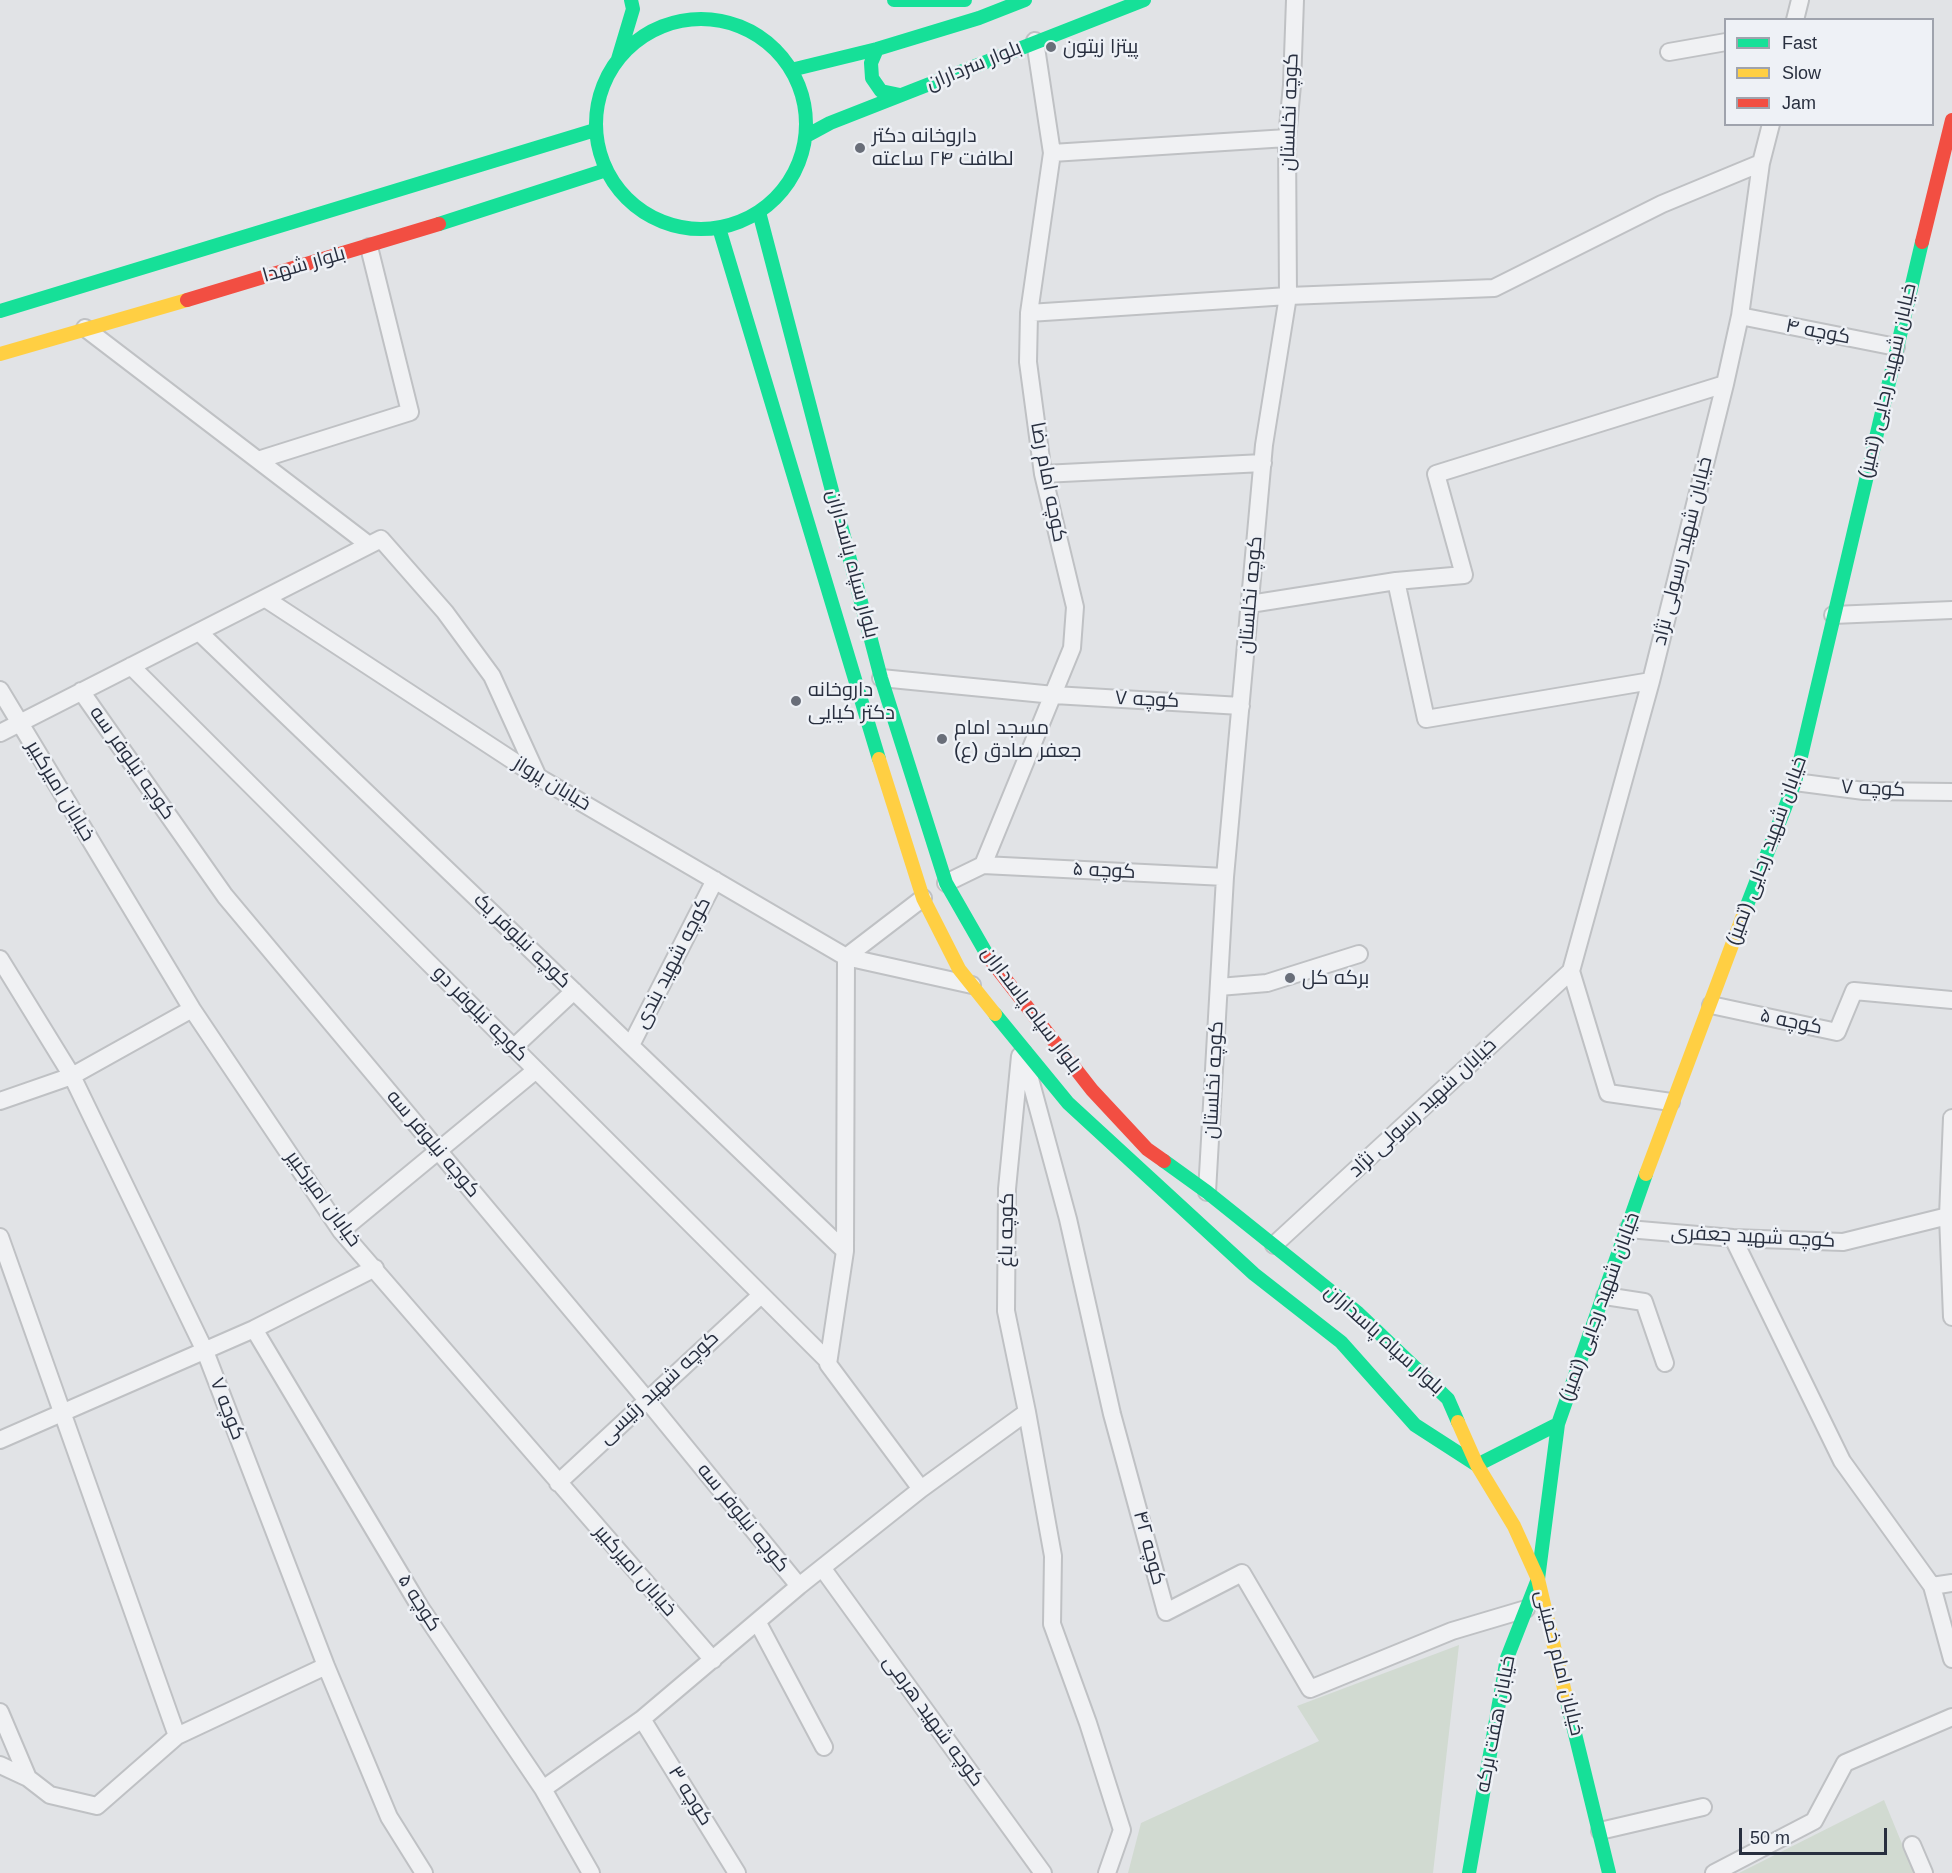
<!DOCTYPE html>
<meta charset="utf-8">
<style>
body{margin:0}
#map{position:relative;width:1952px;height:1873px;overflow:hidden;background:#e1e3e6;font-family:Helvetica,sans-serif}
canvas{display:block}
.legend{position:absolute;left:1724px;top:18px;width:210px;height:108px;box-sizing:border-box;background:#eef1f6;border:2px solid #9fa3ad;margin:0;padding:8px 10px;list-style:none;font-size:18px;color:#282f3f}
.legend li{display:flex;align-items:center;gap:12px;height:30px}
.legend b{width:30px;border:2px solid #9fa3ad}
.scale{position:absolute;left:1739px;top:1828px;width:148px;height:27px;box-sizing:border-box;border:3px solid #282f3f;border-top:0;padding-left:8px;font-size:18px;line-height:21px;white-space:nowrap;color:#282f3f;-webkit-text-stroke:4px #eef1f6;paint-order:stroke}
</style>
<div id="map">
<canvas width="1952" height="1873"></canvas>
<ul class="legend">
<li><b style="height:8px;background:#16e098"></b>Fast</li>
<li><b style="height:8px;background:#ffcf43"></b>Slow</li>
<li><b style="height:8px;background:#f24e42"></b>Jam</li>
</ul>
<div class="scale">50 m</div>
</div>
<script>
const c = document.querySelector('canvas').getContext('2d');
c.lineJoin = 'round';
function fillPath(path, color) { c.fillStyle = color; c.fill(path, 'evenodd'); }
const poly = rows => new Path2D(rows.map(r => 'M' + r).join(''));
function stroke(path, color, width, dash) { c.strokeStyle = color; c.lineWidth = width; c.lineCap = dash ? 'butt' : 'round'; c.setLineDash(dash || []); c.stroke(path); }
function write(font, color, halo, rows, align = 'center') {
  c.font = font + ' Helvetica,Cairo,sans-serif'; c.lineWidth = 5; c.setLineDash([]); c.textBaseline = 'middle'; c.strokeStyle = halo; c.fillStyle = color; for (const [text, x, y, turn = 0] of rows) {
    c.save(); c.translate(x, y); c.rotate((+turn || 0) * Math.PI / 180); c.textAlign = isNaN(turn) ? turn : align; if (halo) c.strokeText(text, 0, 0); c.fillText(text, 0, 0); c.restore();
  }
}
const green = poly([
 [1459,1645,1433,1873,1128,1873,1141,1823,1319,1741,1297,1706],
 [1884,1800,1914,1873,1739,1873]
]);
const street = poly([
 [1795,20,1800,0],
 [1669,52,1726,42],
 [1052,153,1287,138],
 [1029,313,1288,296,1494,288,1662,204,1761,163],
 [1740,316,1896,347],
 [85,328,369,545],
 [258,460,410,412,369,247],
 [1043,474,1263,463],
 [1396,581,1464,575,1436,474,1725,384],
 [266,599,538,777,846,957,972,985],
 [1250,604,1396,581,1426,719,1651,681],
 [1833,615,1952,610],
 [199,632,845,1251],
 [131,666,828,1361],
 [881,678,1054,695,1241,706],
 [0,690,192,1009,341,1231,713,1660],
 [81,691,225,896,652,1406,799,1586],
 [0,733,381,539,445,612,492,676,538,777],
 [1795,782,1864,791,1952,792],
 [983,865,1225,877],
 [946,883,983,865,1072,648,1075,607,1043,474,1028,362,1029,313,1052,153,1035,41],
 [846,957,845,1251,828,1364,921,1489],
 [846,957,923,898],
 [0,959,72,1076,205,1351,326,1666,389,1817,424,1873],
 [1571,971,1608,1093,1671,1102],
 [1219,987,1267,983,1359,954],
 [1711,1005,1837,1032,1854,991,1952,1000],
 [631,1045,715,880],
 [513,1048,574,991],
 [1023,1053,1068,1219,1112,1414,1166,1612,1242,1573,1310,1689,1452,1631,1526,1609],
 [1020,1056,1007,1189,1006,1311,1027,1412,1053,1556,1052,1624,1088,1723,1122,1830,1107,1873],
 [0,1101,72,1076,192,1009],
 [1952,1118,1948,1216,1952,1317],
 [1207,1192,1225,877,1264,445,1288,296,1287,138,1292,85,1295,0],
 [1628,1229,1733,1238,1843,1242,1948,1216],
 [341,1231,536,1070],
 [0,1237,177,1736],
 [1733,1238,1842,1461,1932,1586,1952,1659],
 [1274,1245,1571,971,1651,681,1725,384,1740,316,1761,163,1771,124],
 [1605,1296,1644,1302,1665,1363],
 [254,1329,420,1607,543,1789,591,1873],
 [0,1440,254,1329,375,1268],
 [558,1483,761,1295],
 [823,1569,1043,1873],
 [1932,1586,1952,1583],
 [758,1623,824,1747],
 [0,1712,28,1778],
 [642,1719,737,1873],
 [0,1765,28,1778,50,1795,97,1806,177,1736,326,1666],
 [543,1789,642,1719,799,1586,921,1489,1027,1412],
 [1600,1831,1703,1807],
 [1912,1845,1924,1873],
 [1714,1873,1814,1821,1845,1763,1952,1717]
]);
const fast = poly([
 [894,0,965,0],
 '596 124a105 105 0 1 1 210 0a105 105 0 1 1-210 0Z',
 [877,49,871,63,872,78,881,91,900,95],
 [618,59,633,9,631,0],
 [791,70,877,49,979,18,1025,0],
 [806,136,830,123,1144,0],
 [759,212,881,678,946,883,989,958],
 [439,224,606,170],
 [719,228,879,759],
 [0,311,595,130],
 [1744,913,1795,782,1922,242],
 [995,1014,1068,1103,1254,1274,1341,1342,1415,1425,1477,1465],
 [1164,1161,1207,1192,1358,1313,1448,1399,1458,1422],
 [1477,1465,1558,1424],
 [1567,1701,1609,1873],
 [1469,1873,1507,1658,1538,1579,1558,1424,1646,1174]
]);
const slow = poly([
 [0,354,187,300],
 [879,759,923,898,959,969,995,1014],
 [1646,1174,1744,913],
 [1458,1422,1477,1465,1514,1526,1538,1579,1567,1701]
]);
const jam = poly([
 [1922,242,1952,120],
 [187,300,439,224],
 [989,958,1092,1090,1147,1149,1164,1161]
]);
const markers = [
 [1051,47,6,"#696e79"],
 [860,148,6,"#696e79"],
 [796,701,6,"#696e79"],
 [942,739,6,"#696e79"],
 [1290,978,6,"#696e79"]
];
const poiNames = [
 ["پیتزا زیتون",1063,47],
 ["داروخانه دکتر",872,136],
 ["لطافت ۲۴ ساعته",872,159],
 ["داروخانه",808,690],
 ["دکتر کیایی",808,713],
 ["مسجد امام",954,728],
 ["جعفر صادق (ع)",954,751],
 ["برکه کل",1302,978]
];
const streetNames = [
 ["بلوار سرداران",974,66,-22],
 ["کوچه نخلستان",1290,112,-88],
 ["بلوار شهدا",304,265,-16],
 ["کوچه ۴",1818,332,11],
 ["خیابان شهید رجایی (تمیز)",1888,381,-77],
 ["کوچه امام رضا",1048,482,79],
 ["خیابان شهید رسولی نژاد",1683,551,-76],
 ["بلوار سپاه پاسداران",852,564,75],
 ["کوچه نخلستان",1251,595,-85],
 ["کوچه ۷",1147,700,3],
 ["کوچه نیلوفر سه",132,763,55],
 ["خیابان پرواز",552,784,31],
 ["کوچه ۷",1873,789,3],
 ["خیابان امیرکبیر",60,791,59],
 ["خیابان شهید رجایی (تمیز)",1767,851,-70],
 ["کوچه ۵",1104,871,3],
 ["کوچه نیلوفر یک",522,941,44],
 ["کوچه شهید بندی",673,963,-63],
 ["بلوار سپاه پاسداران",1031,1010,53],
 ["کوچه نیلوفر دو",480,1014,45],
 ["کوچه ۵",1791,1022,12],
 ["کوچه نخلستان",1214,1080,-87],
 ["خیابان شهید رسولی نژاد",1423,1108,-43],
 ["کوچه نیلوفر سه",433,1144,50],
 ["خیابان امیرکبیر",323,1199,54],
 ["کوچه باغ",1007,1230,-89],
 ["کوچه شهید جعفری",1753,1237,3],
 ["خیابان شهید رجایی (تمیز)",1600,1307,-70],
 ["بلوار سپاه پاسداران",1384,1340,42],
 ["کوچه شهید رئیسی",659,1388,-43],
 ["کوچه ۷",227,1409,69],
 ["کوچه نیلوفر سه",743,1518,51],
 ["کوچه ۴۲",1149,1548,75],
 ["خیابان امیرکبیر",635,1571,49],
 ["کوچه ۵",419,1603,58],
 ["خیابان امام خمینی",1559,1663,76],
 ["کوچه شهید هرمی",933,1721,54],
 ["خیابان هفت برکه",1496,1724,-79],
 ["کوچه ۳",690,1796,58]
];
fillPath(green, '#d1dad1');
stroke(street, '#bfc1c4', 20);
stroke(street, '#f0f1f3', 16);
stroke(fast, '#16e098', 14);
stroke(slow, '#ffcf43', 14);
stroke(jam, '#f24e42', 14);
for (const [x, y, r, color] of markers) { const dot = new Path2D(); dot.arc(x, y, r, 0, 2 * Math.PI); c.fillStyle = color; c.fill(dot); stroke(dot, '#eef1f6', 2); }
write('20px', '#282f3f', '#eef1f6', poiNames, 'left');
write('20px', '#282f3f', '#eef1f6', streetNames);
</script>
